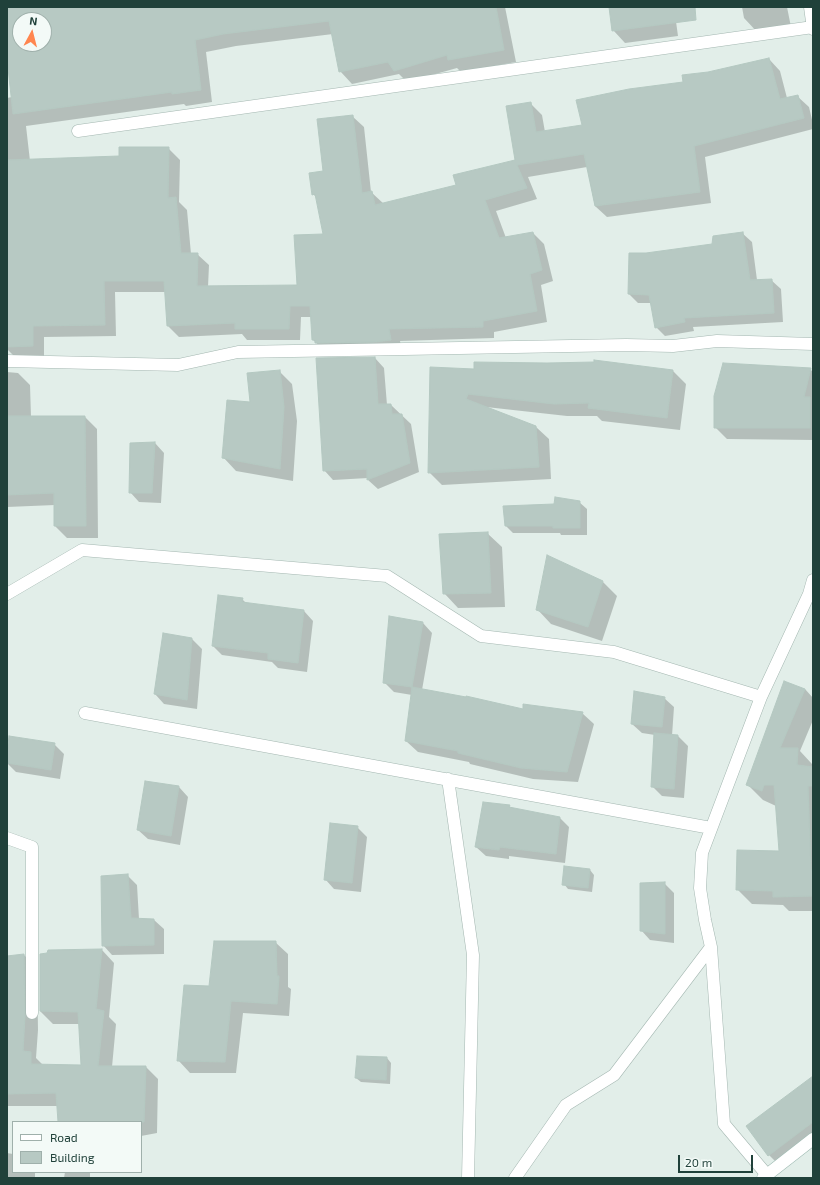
<!DOCTYPE html>
<style>
body{margin:0}
#map{position:relative;width:820px;height:1185px;overflow:hidden;background:#e2eee9;font-family:"Exo 2",sans-serif}
canvas{display:block}
.frame{position:absolute;inset:0;border:8px solid #20413a;pointer-events:none}
.legend{position:absolute;left:12px;top:1121px;width:130px;height:52px;box-sizing:border-box;background:#f3faf7;border:1px solid #9fb0ab;margin:0;padding:5px 7px;list-style:none;font-size:12px;color:#20413a}
.legend li{display:flex;align-items:center;gap:8px;height:20px}
.legend b{width:20px;border:1px solid #9fb0ab}
.north{position:absolute;left:12px;top:12px;width:40px;height:40px;box-sizing:border-box;background:#f3faf7;border:1px solid #9fb0ab;border-radius:50%;rotate:7deg;font-size:11px;font-weight:700;line-height:16px;text-align:center;color:#20413a}
.north::after{content:'';display:block;margin:auto;width:14px;height:18px;background:#ff864f;clip-path:polygon(50% 0,100% 100%,50% 72%,0 100%)}
.scale{position:absolute;left:678px;top:1155px;width:75px;height:18px;box-sizing:border-box;border:2px solid #20413a;border-top:0;padding-left:5px;font-size:12px;line-height:14px;white-space:nowrap;color:#20413a;-webkit-text-stroke:3px #f3faf7;paint-order:stroke}
</style>
<div id="map">
<canvas width="820" height="1185"></canvas>
<div class="frame"></div>
<ul class="legend">
<li><b style="height:5px;background:#fff"></b>Road</li>
<li><b style="height:11px;background:#b7c9c3"></b>Building</li>
</ul>
<div class="north">N</div>
<div class="scale">20 m</div>
</div>
<script>
const c = document.querySelector('canvas').getContext('2d');
c.lineJoin = 'round';
function fillPath(path, color) { c.fillStyle = color; c.fill(path, 'evenodd'); }
const poly = rows => new Path2D(rows.map(r => 'M' + r).join(''));
function stroke(path, color, width, dash) { c.strokeStyle = color; c.lineWidth = width; c.lineCap = dash ? 'butt' : 'round'; c.setLineDash(dash || []); c.stroke(path); }
const shadow = poly([
 [7,7,505,7,516,62,461,72,457,68,407,82,399,74,352,84,340,71,333,34,236,46,206,52,212,102,186,106,184,104,26,126,30,161,120,157,168,148,180,160,179,202,187,210,191,254,197,254,209,265,208,287,298,286,324,235,317,198,313,194,352,116,364,127,371,192,384,204,457,186,516,160,531,104,542,115,545,132,583,126,708,73,769,59,780,71,787,98,797,96,809,107,813,124,813,129,705,157,711,203,607,217,595,206,587,167,528,177,537,199,496,211,506,238,533,233,544,244,553,281,541,285,547,322,494,332,494,338,400,341,402,351,328,354,313,340,312,317,301,317,300,340,247,340,242,334,179,337,168,326,166,292,115,292,116,336,44,337,44,357,16,358,7,349,7,98,12,97,7,59],
 [20,20,44,20,44,44,20,44],
 [610,7,674,7,678,36,625,43,613,30],
 [742,7,787,7,791,27,758,33,744,18],
 [742,233,752,242,757,280,771,280,781,289,783,322,693,327,694,331,665,336,656,327,652,303,638,303,629,294,646,254,713,245],
 [375,358,384,368,387,405,391,405,411,424,419,472,378,489,368,480,368,478,333,480,324,470],
 [810,369,813,372,813,440,727,439,715,427],
 [475,370,673,371,686,384,680,430,602,421,597,416,567,416,486,407,536,427,549,439,551,479,442,485,429,472],
 [279,371,292,384,297,421,293,481,236,471,223,457,251,403],
 [7,372,18,373,30,385,31,417,85,417,97,429,98,538,67,538,55,526,55,505,7,507],
 [155,443,164,453,161,503,139,502,130,492],
 [579,502,587,509,587,535,561,535,560,533,513,533,506,526,555,505],
 [487,533,502,547,505,607,458,608,444,593],
 [548,557,603,582,617,596,602,641,551,624,537,609],
 [242,599,247,604,304,611,313,621,307,672,278,668,272,662,222,655,213,646],
 [423,623,432,633,422,690,523,710,582,713,594,724,578,782,533,779,470,764,469,762,418,752,406,741,412,695,394,692,384,682],
 [164,634,192,639,202,649,197,709,164,704,155,694],
 [805,689,813,698,813,720,800,751,812,764,812,768,813,768,813,911,789,911,783,905,752,904,737,889,780,852,776,806,763,800,748,785],
 [664,698,674,707,672,736,678,736,688,746,684,798,662,796,652,786,655,735,642,733,632,724],
 [54,744,64,754,60,779,16,772,7,763,7,761],
 [179,787,188,797,180,845,148,839,138,830],
 [484,803,509,806,512,809,560,818,569,827,565,863,509,856,509,859,486,856,476,847],
 [357,827,367,837,361,892,334,889,325,879],
 [590,870,594,875,592,892,568,889,564,884],
 [127,875,137,885,139,919,154,920,164,929,164,954,112,955,103,945],
 [664,883,674,893,674,943,650,940,641,930],
 [275,942,288,954,288,987,291,989,289,1016,243,1013,236,1073,190,1073,178,1060,210,987],
 [102,950,114,963,109,1017,116,1024,112,1067,146,1067,158,1079,157,1133,141,1136,141,1122,59,1122,58,1106,7,1106,7,957,24,955,37,968,38,1030,36,1058,43,1065,82,1066,79,1024,53,1024,40,1011],
 [387,1058,391,1063,390,1084,361,1082,356,1078],
 [813,1078,813,1147,783,1169,769,1155,748,1127],
 [7,1153,13,1154,13,1172,35,1172,35,1178,7,1178],
 [65,1172,90,1172,90,1178,64,1178]
]);
const building = poly([
 [7,7,496,7,504,50,448,60,447,55,394,71,388,62,339,72,329,21,223,34,195,40,201,90,172,94,172,92,13,114,7,59,7,7],
 [20,20,44,20,44,44,20,44,20,20],
 [609,7,695,7,696,20,612,31,609,7],
 [769,58,780,99,798,95,804,118,694,146,700,192,595,206,584,154,517,165,527,188,485,200,499,238,533,232,542,270,530,274,537,311,483,321,483,327,389,329,391,340,375,342,315,343,315,340,312,340,310,306,290,306,289,329,235,329,235,323,167,326,164,281,104,281,105,325,33,326,33,346,7,347,7,160,119,156,119,147,169,147,168,198,176,197,181,253,198,253,197,286,297,285,294,235,323,234,315,194,312,195,309,173,323,171,317,119,353,115,362,193,372,191,375,205,456,185,453,175,515,160,506,106,531,102,536,132,582,125,576,100,629,89,683,82,682,75,708,72,769,58],
 [743,232,750,280,772,279,774,313,684,318,685,322,655,328,649,295,628,294,629,253,646,253,712,244,713,236,743,232],
 [375,357,378,404,391,404,392,414,402,414,410,463,367,480,367,469,323,471,316,358,375,357],
 [594,360,673,370,667,418,588,408,589,403,554,404,468,394,466,399,536,426,539,467,428,473,430,367,474,369,474,362,547,363,594,362,594,360],
 [723,363,811,368,804,397,810,397,810,428,714,428,714,396,723,363],
 [280,370,284,407,280,469,222,458,227,400,250,402,247,373,280,370],
 [7,416,85,416,86,526,54,526,54,493,7,495,7,416],
 [155,442,152,493,129,493,130,443,155,442],
 [555,497,580,501,580,528,553,528,553,526,505,526,503,506,554,504,555,497],
 [488,532,491,593,443,594,439,534,488,532],
 [547,555,603,581,588,627,536,610,547,555],
 [218,595,243,598,242,602,304,610,298,663,268,659,268,653,212,646,218,595],
 [389,616,423,622,412,687,383,683,389,616],
 [163,633,192,638,187,700,154,694,163,633],
 [784,681,805,689,780,748,798,748,797,765,813,767,813,786,808,786,811,870,813,870,813,896,773,897,773,891,736,890,737,850,779,851,774,785,764,785,762,791,746,785,784,681],
 [412,687,466,697,466,696,523,709,523,704,583,712,567,772,521,768,458,753,458,751,405,741,412,687],
 [634,691,665,697,662,727,631,724,634,691],
 [654,733,678,735,674,789,651,787,654,733],
 [9,736,55,743,51,770,7,763,7,753,9,736],
 [145,781,179,786,171,836,137,830,145,781],
 [483,802,510,805,509,807,560,817,556,854,500,847,499,850,475,847,483,802],
 [330,823,358,826,352,883,324,880,330,823],
 [564,866,590,869,588,888,562,885,564,866],
 [128,874,131,918,154,919,154,945,102,946,101,876,128,874],
 [665,882,665,934,640,931,640,883,665,882],
 [214,941,276,941,277,976,279,976,277,1004,231,1001,225,1062,177,1061,184,985,209,986,214,941],
 [102,949,96,1009,104,1011,98,1066,146,1066,144,1122,58,1122,56,1093,7,1094,7,956,24,954,25,1016,23,1051,31,1052,31,1064,81,1065,78,1012,40,1011,40,954,47,953,48,950,102,949],
 [357,1056,387,1057,386,1080,355,1078,357,1056],
 [813,1076,813,1122,768,1156,746,1126,813,1076]
]);
const street = poly([
 [810,7,813,29],
 [78,131,813,27],
 [7,361,178,365,238,352,626,345,673,346,717,341,813,344],
 [7,594,82,550,387,576,481,636,614,652,761,697],
 [85,713,711,828],
 [448,779,473,955,468,1178],
 [7,838,32,847,32,1013],
 [767,1175,724,1124,711,947,705,920,700,888,702,853,761,697,809,594,813,580],
 [515,1178,566,1105,614,1075,711,947]
]);
const secondary = poly([
 [763,1178,813,1139]
]);
fillPath(shadow, '#0003');
fillPath(building, '#b7c9c3');
stroke(building, '#b4c8c1', 1);
stroke(street, '#a4b7b1', 13);
stroke(secondary, '#9fbbb3', 13);
stroke(street, '#fff', 12);
stroke(secondary, '#fff', 12);
</script>
